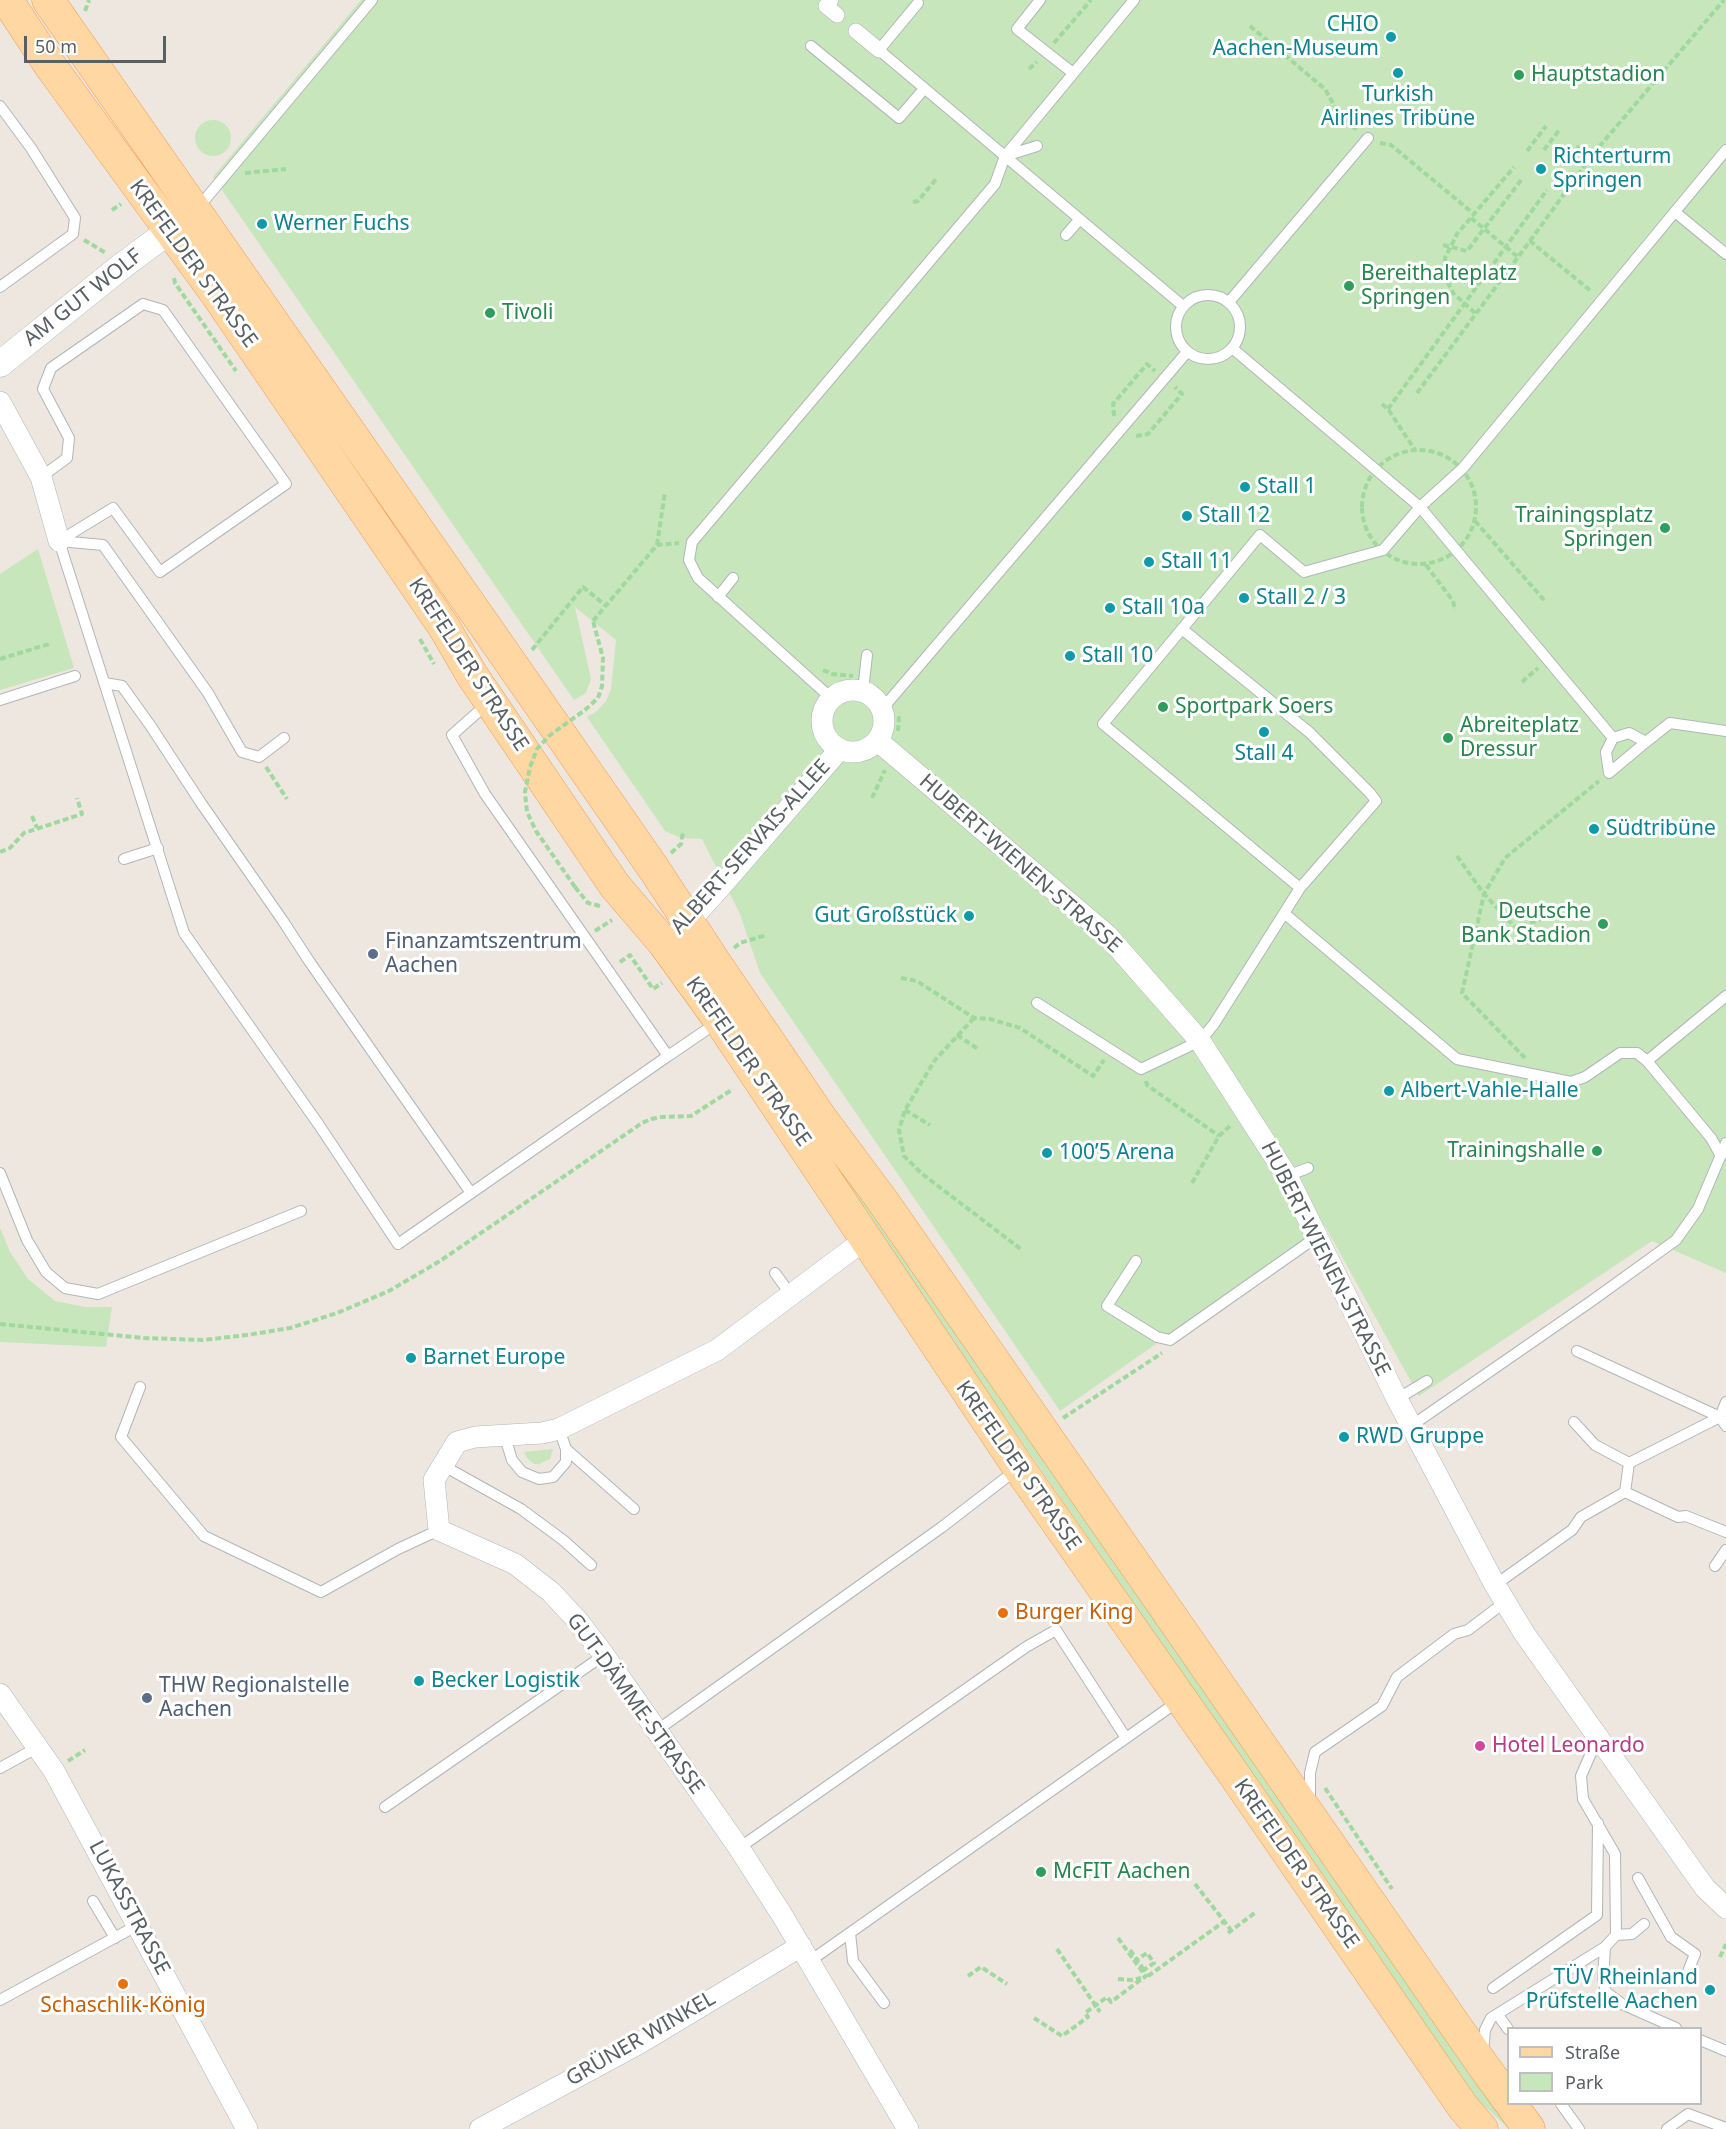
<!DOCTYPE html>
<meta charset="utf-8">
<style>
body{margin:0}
#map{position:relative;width:1726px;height:2129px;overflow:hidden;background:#ede7e0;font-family:"Noto Sans",sans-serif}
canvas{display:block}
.legend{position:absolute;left:1507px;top:2027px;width:195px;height:78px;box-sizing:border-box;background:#fff;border:2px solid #bdbfc0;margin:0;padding:8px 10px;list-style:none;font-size:18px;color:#596062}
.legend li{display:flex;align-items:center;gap:12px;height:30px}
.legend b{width:30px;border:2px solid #bdbfc0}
.scale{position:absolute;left:24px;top:36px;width:142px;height:27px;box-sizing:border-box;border:3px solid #596062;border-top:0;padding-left:8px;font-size:18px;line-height:21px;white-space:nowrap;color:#596062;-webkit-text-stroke:4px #fff;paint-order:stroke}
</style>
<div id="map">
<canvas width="1726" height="2129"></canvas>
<ul class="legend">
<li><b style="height:8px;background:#ffd7a3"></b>Straße</li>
<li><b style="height:16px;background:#c7e6bb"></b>Park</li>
</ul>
<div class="scale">50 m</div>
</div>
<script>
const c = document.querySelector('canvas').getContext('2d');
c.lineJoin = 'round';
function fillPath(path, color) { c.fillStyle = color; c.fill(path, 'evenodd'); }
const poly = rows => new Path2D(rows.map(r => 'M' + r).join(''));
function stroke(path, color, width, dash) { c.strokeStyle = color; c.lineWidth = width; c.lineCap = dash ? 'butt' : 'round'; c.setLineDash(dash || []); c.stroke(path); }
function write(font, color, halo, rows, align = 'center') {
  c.font = font + ' "Noto Sans",sans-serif'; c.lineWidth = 6; c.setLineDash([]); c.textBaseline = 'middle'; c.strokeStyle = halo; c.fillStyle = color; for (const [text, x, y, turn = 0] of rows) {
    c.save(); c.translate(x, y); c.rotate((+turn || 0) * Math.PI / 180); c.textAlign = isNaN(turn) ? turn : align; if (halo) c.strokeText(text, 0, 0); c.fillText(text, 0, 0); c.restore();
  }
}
const green = poly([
 [361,0,1726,0,1726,1273,1652,1241,1419,1396,1325,1226,1060,1411,760,973,740,914,702,839,681,838,665,831,587,717,596,712,606,701,611,689,616,640,575,607,591,679,586,693,574,700,213,177],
 '195 138a18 18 0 1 1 36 0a18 18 0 1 1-36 0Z',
 [38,549,74,668,0,690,0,574],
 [707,971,1518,2129,1509,2129,1478,2100,1423,2023,701,977],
 [0,1228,10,1252,28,1279,55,1301,85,1307,112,1307,106,1347,0,1342],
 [553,1449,550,1459,539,1464,534,1464,527,1458,524,1452]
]);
const path = poly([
 [85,11,89,0],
 [1250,26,1325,89,1339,114,1358,131],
 [1054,43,1091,0],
 [1029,69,1037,62],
 [1380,143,1391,145,1474,214],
 [1544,150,1560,129],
 [1527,151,1546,126],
 [1565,165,1580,145],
 [245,173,286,169],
 [913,202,918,201,937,178],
 [112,210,121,204],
 [1471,218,1518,257],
 [84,240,106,253],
 [1530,241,1593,154,1724,0],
 [1443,245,1467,251,1522,179],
 [174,278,175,283,236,371],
 [1475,313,1453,293,1445,276,1445,258,1457,234,1514,167],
 [1417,393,1530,241,1592,292],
 [1382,404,1388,409,1415,450],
 [1388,409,1547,190],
 [1114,416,1113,404,1147,364,1155,371],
 [1136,436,1148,434,1182,394,1175,387],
 '1362 507a57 57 0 1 1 114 0a57 57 0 1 1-114 0Z',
 [1475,521,1544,600],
 [657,545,665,492],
 [1426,565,1453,601,1455,610],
 [593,621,657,545,679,543],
 [420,639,434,664],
 [532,650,583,587,605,605],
 [0,659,49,644],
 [823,670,832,674,853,676],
 [1522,682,1538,668],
 [898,731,899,715,900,713],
 [266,767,287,799],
 [872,798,885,770],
 [32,816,37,828],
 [0,852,10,848,24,833,82,814,77,798],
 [671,853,681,844,683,832],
 [1457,856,1484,894,1516,928,1550,916],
 [575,887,588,903,600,906],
 [595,931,612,920],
 [734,948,740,943,766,935],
 [620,962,630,955,653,989,662,983],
 [901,978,917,981,974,1018,990,1019,1020,1028,1093,1076,1104,1060],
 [974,1018,935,1060,905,1110,899,1130,904,1156,921,1173,1022,1250],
 [957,1035,978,1049],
 [1525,1058,1462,993,1484,894,1505,858,1599,781],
 [1146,1081,1147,1085,1219,1136],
 [905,1110,930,1125],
 [1192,1183,1219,1136,1232,1124],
 [0,1324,144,1338,203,1340,247,1335,290,1328,337,1313,389,1291,440,1261,642,1123,651,1119,662,1117,691,1116,733,1089],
 [1063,1418,1162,1353],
 [68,1761,85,1750],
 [1325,1788,1392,1889],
 [1195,1884,1231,1930],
 [1228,1933,1256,1912],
 [1118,1938,1144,1974],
 [1057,1949,1100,2012],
 [1130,1950,1144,1970],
 [1720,1957,1726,1944],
 [968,1976,981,1967,1007,1984],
 [1148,1976,1225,1921],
 [1118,1979,1132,1980,1141,1978],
 [1034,2018,1062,2036,1088,2017,1085,2013,1107,1997,1111,2002,1147,1975,1144,1970,1154,1963,1147,1953,1135,1961]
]);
const service = poly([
 [1040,0,1017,29,1073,73],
 [918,3,879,50,1183,306],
 [811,46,899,118,924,89],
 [0,106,31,148,75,218,73,234,0,287],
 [1005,156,1037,146],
 [197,209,372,0],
 [1675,212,1726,254],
 [1066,235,1079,220],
 '1176 327a32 32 0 1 1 64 0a32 32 0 1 1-64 0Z',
 [1229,302,1368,138],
 [1232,348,1420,507,1613,738,1606,752,1609,773,1646,742,1629,733,1613,738],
 [41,477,67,458,69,438,43,389,51,368,143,304,163,310,286,484,160,572,113,508,59,541],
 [59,541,184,933,319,1125,398,1244,668,1056],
 [59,541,103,545,208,693,242,752,259,757,284,738],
 [718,597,733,578],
 [105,683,122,686,150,725,201,803,283,921,309,961,471,1193],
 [863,691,867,655],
 [831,698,698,578,689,560,692,542,995,184,1005,156,1134,0],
 [0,700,75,676],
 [487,704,452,735,485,794,668,1056,718,1022],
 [883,708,1187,352],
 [1646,742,1670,723,1726,731],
 [124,859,158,848],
 [1300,888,1103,724,1260,535,1304,572,1383,550,1420,507,1463,468,1726,150],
 [1284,913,1457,1059,1571,1082,1585,1077,1620,1053,1637,1053,1647,1061,1711,1138,1721,1156],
 [1037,1003,1141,1069,1200,1041,1214,1024,1300,888,1376,801,1370,793,1309,732,1182,629],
 [1647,1061,1726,996],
 [0,1173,27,1240,46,1272,65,1288,98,1294,301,1211],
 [1287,1176,1308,1168],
 [1136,1261,1107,1306,1157,1337,1170,1340,1318,1236],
 [775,1273,791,1295],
 [1577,1351,1720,1417,1726,1426],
 [140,1387,121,1437,204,1536,321,1592,398,1549,439,1530],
 [1397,1399,1427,1381],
 [1574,1422,1595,1445,1629,1463],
 [1411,1426,1593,1300,1676,1240,1698,1209,1726,1143],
 [559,1429,566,1449,634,1509],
 [504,1434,512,1460,522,1472,539,1479,553,1477,566,1462,566,1449],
 [442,1465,521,1509,563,1540,591,1565],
 [1625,1492,1678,1517,1686,1516,1726,1532],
 [1715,1566,1726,1550],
 [1495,1585,1572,1530,1581,1517,1625,1492,1629,1463,1720,1417,1726,1402],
 [656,1731,942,1527,1016,1470],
 [1598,1737,1581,1776,1583,1799,1615,1854,1616,1935],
 [0,1768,38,1747],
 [1310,1801,1310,1773,1315,1752,1382,1706,1397,1677,1454,1634,1468,1630,1505,1602],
 [385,1807,604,1655],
 [739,1848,1026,1647,1056,1630,1126,1738],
 [1638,1878,1671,1937,1695,1954,1685,1979],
 [93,1901,115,1938],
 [850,1933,853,1961,884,2003],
 [1605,1947,1603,1979,1606,1992,1622,2004,1676,2028],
 [810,1961,1180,1700],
 [1493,1988,1597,1915,1598,1823],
 [0,2000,138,1925],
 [1498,2015,1508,2029],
 [1700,2040,1726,2051],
 [1483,2052,1485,2030,1491,2018,1605,1947,1616,1935,1632,1934,1644,1924],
 [1561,2104,1579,2129],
 [1667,2129,1688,2114,1726,2128]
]);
const pedestrian = poly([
 [831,0,826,6,837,15],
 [856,31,879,50]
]);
const minor = poly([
 [0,402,41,477,59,541],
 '822 721a31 31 0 1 1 62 0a31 31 0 1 1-62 0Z',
 [878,741,1107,935,1200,1041,1287,1176,1397,1399,1495,1585,1524,1633,1705,1888,1726,1908],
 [680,929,689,922,724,883,839,750],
 [867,1238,717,1350,559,1429,542,1433,475,1437,457,1442,434,1480,439,1530,515,1564,551,1592,578,1621,604,1655,739,1848,782,1915,908,2129],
 [0,1694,54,1771,247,2129],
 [480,2129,638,2044,801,1946]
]);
const tertiary = poly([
 [0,364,122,266,184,220]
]);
const primary = poly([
 [7,0,49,64,215,292,444,627,472,675,615,886,663,942,720,1021,1019,1468,1233,1773,1463,2107,1482,2129],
 [48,0,515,669,654,869,714,961,821,1118,882,1200,1482,2064,1508,2100],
 [1511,2104,1529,2129]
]);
const pathBridge = poly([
 [575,887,536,831,527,812,525,792,530,767,537,749,549,736,585,710,598,698,602,686,603,658,593,621]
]);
const markers = [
 [1391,37,6,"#0f9aa8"],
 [1398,73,6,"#0f9aa8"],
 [1519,75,6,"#2e9e5b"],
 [1541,169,6,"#0f9aa8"],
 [262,224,6,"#0f9aa8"],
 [1349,286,6,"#2e9e5b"],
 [490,313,6,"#2e9e5b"],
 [1245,487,6,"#0f9aa8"],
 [1187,516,6,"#0f9aa8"],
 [1665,528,6,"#2e9e5b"],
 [1149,562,6,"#0f9aa8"],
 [1244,598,6,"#0f9aa8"],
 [1110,608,6,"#0f9aa8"],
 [1070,656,6,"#0f9aa8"],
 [1163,707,6,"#2e9e5b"],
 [1264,732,6,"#0f9aa8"],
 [1448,738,6,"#2e9e5b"],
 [1594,829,6,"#0f9aa8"],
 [969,916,6,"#0f9aa8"],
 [1603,924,6,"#2e9e5b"],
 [373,954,6,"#5c6f8a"],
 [1389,1091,6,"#0f9aa8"],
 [1597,1151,6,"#2e9e5b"],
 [1047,1153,6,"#0f9aa8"],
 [411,1358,6,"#0f9aa8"],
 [1344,1437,6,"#0f9aa8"],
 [1003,1613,6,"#e8710a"],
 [419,1681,6,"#0f9aa8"],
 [147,1698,6,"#5c6f8a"],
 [1480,1746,6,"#d1479c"],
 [1041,1872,6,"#2e9e5b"],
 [123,1984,6,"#e8710a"],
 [1710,1990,6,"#0f9aa8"]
];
const cultureNames = [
 ["CHIO",1379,25,"right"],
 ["Aachen-Museum",1379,49,"right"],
 ["Turkish",1398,95,"center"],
 ["Airlines Tribüne",1398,119,"center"],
 ["Richterturm",1553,157],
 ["Springen",1553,181],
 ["Werner Fuchs",274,224],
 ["Stall 1",1257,487],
 ["Stall 12",1199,516],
 ["Stall 11",1161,562],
 ["Stall 2 / 3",1256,598],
 ["Stall 10a",1122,608],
 ["Stall 10",1082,656],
 ["Stall 4",1264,754,"center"],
 ["Südtribüne",1606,829],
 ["Gut Großstück",957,916,"right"],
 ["Albert-Vahle-Halle",1401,1091],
 ["100’5 Arena",1059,1153],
 ["Barnet Europe",423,1358],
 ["RWD Gruppe",1356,1437],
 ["Becker Logistik",431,1681],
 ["TÜV Rheinland",1698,1978,"right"],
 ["Prüfstelle Aachen",1698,2002,"right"]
];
const leisureNames = [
 ["Hauptstadion",1531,75],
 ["Bereithalteplatz",1361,274],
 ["Springen",1361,298],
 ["Tivoli",502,313],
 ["Trainingsplatz",1653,516,"right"],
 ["Springen",1653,540,"right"],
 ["Sportpark Soers",1175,707],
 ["Abreiteplatz",1460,726],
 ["Dressur",1460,750],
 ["Deutsche",1591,912,"right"],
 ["Bank Stadion",1591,936,"right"],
 ["Trainingshalle",1585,1151,"right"],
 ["McFIT Aachen",1053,1872]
];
const streetNames = [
 ["KREFELDER STRASSE",193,264,54],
 ["AM GUT WOLF",83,298,-38],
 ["KREFELDER STRASSE",468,665,57],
 ["ALBERT-SERVAIS-ALLEE",751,847,-48],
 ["HUBERT-WIENEN-STRASSE",1020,864,41],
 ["KREFELDER STRASSE",748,1062,55],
 ["HUBERT-WIENEN-STRASSE",1325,1259,63],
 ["KREFELDER STRASSE",1018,1466,55],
 ["GUT-DÄMME-STRASSE",635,1704,54],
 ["KREFELDER STRASSE",1296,1864,55],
 ["LUKASSTRASSE",129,1908,62],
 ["GRÜNER WINKEL",641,2039,-30]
];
const serviceNames = [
 ["Finanzamtszentrum",385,942],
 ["Aachen",385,966],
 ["THW Regionalstelle",159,1686],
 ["Aachen",159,1710]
];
const foodNames = [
 ["Burger King",1015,1613],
 ["Schaschlik-König",123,2006,"center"]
];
const hotelNames = [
 ["Hotel Leonardo",1492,1746]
];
fillPath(green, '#c7e6bb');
stroke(service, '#b1b6b9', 12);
stroke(pedestrian, '#b1b6b9', 16);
stroke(minor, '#b1b6b9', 22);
stroke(tertiary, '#b1b6b9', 27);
stroke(primary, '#f8994f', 33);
stroke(path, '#9fd99e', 4, [6, 3]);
stroke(service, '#fff', 10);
stroke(pedestrian, '#fff', 15);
stroke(minor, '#fff', 21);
stroke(tertiary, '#fff', 26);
stroke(primary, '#ffd7a3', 32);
stroke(pathBridge, '#9fd99e', 4, [6, 3]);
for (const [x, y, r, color] of markers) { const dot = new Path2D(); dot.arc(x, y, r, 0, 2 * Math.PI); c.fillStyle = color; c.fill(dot); stroke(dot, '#fff', 2); }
write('21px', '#0d838f', '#fff', cultureNames, 'left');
write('21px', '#27864d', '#fff', leisureNames, 'left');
write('21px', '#596062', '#fff', streetNames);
write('21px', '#4e5e75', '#fff', serviceNames, 'left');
write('21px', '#c56008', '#fff', foodNames, 'left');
write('21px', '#b23c85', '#fff', hotelNames, 'left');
</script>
